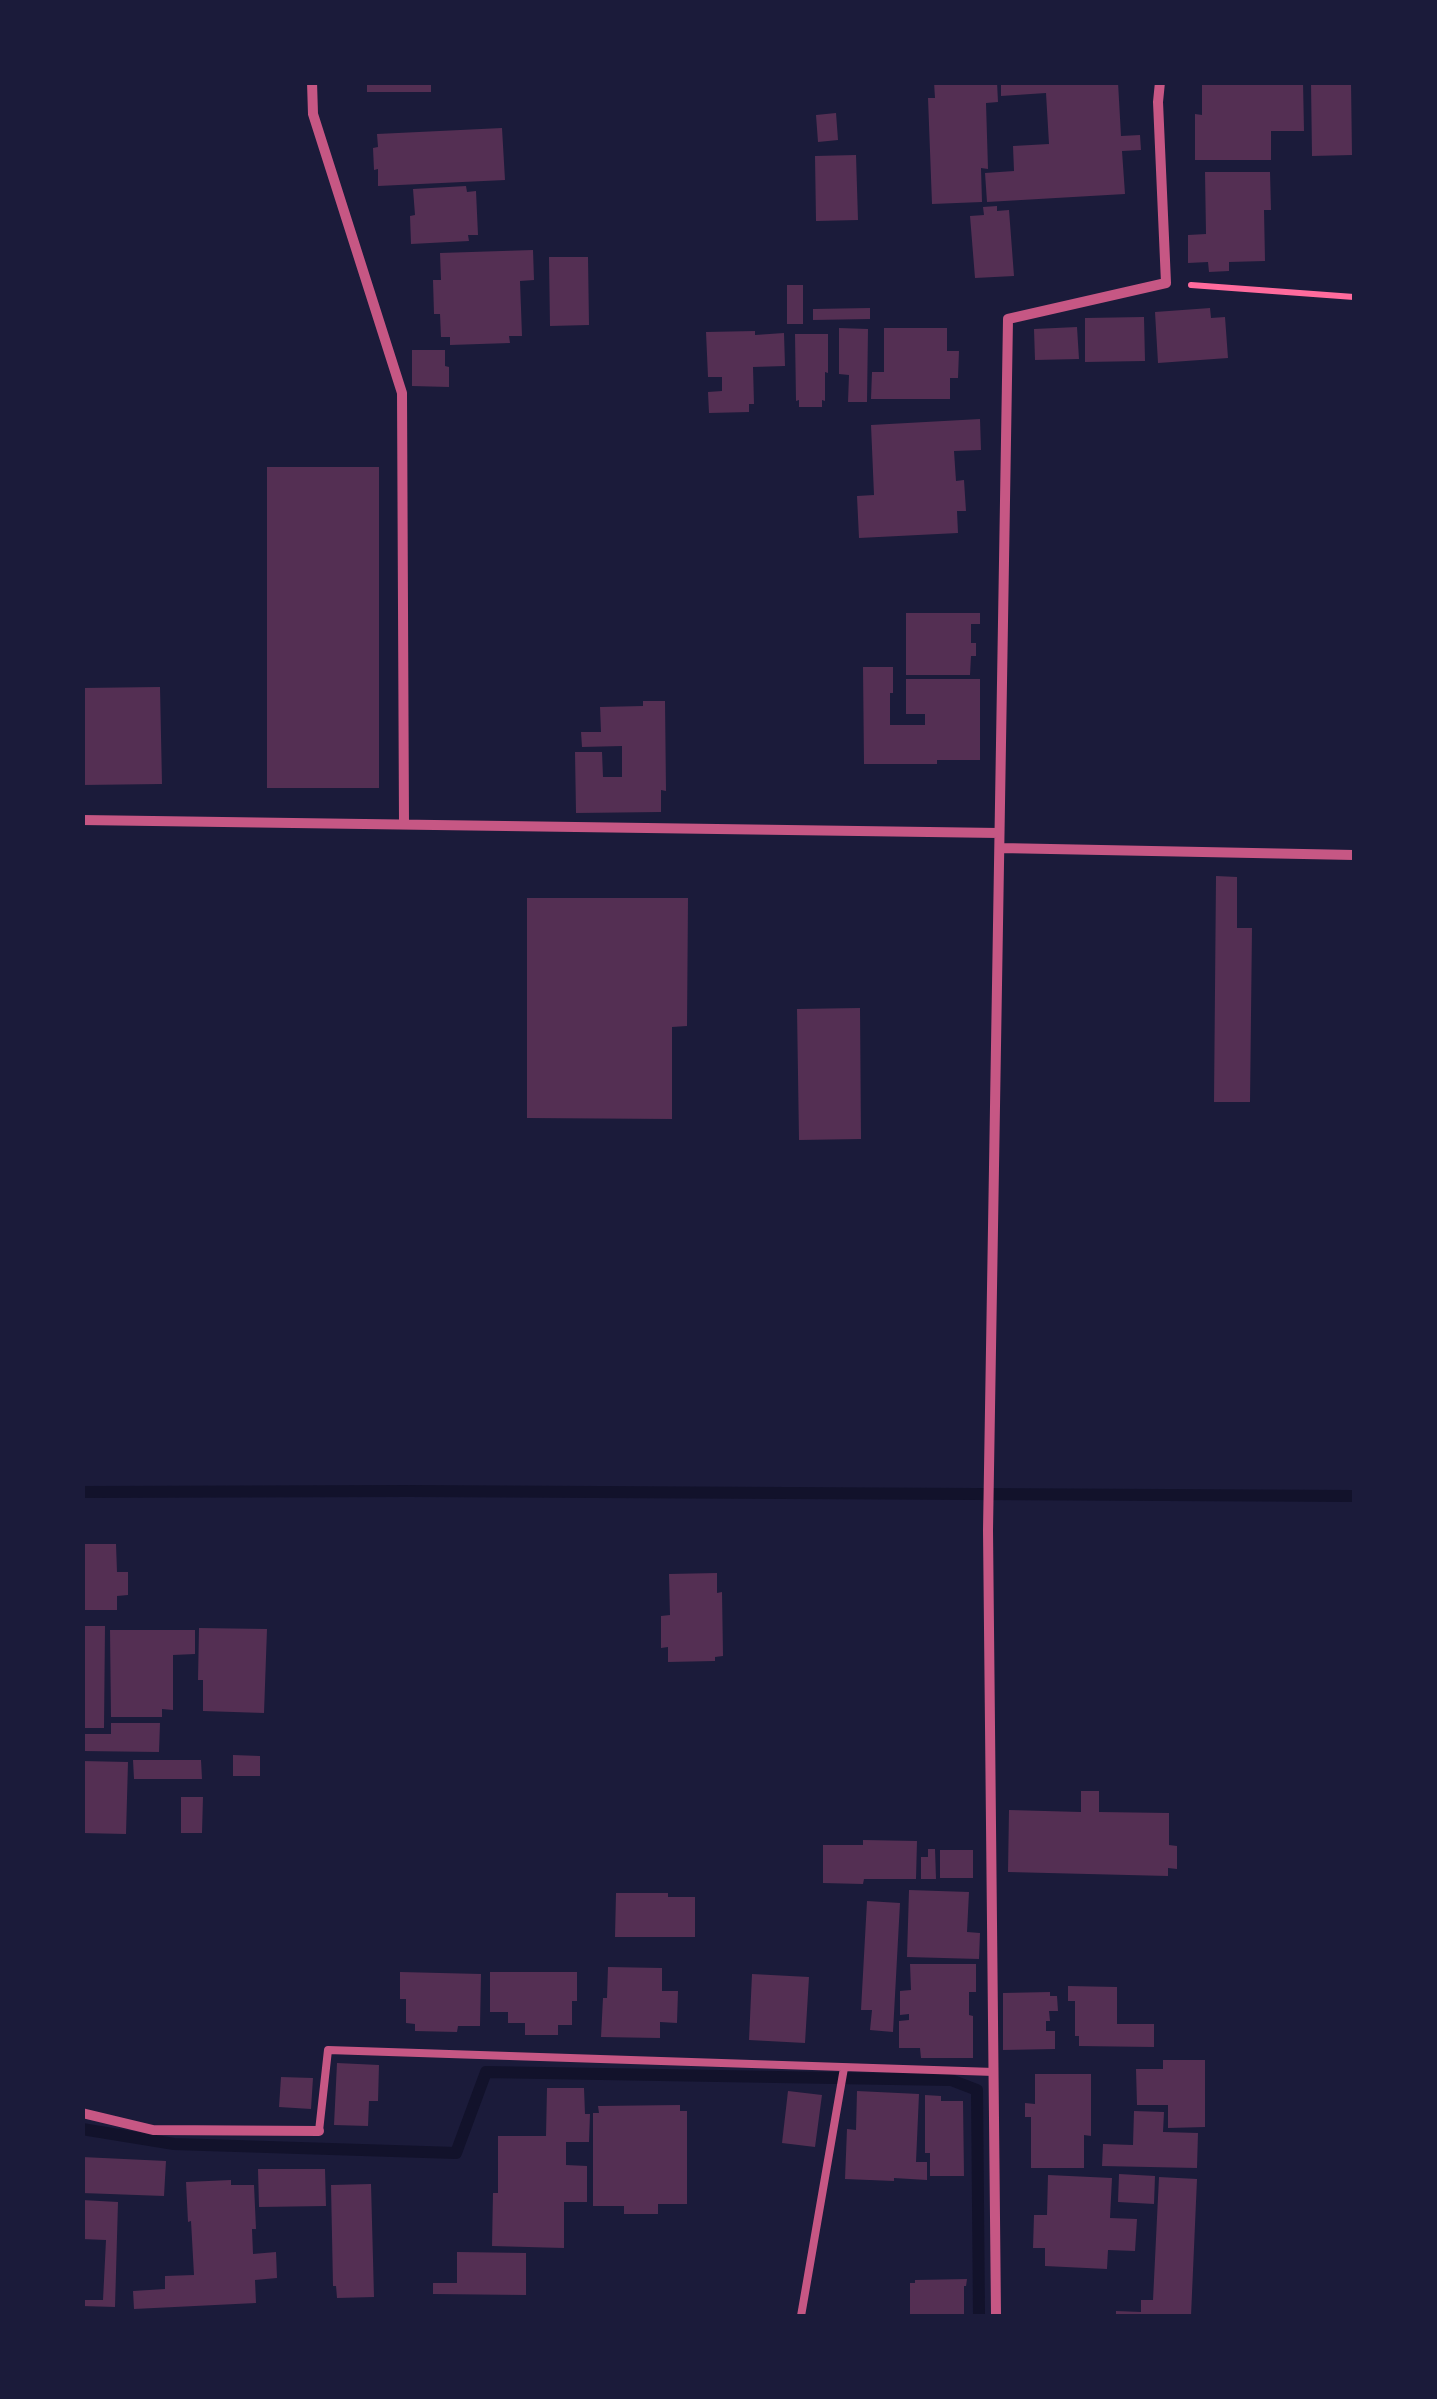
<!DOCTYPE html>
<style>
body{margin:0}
#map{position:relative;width:1437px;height:2399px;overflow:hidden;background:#1b1b3a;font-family:Ubuntu,sans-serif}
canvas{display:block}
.frame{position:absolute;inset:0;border:85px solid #1b1b3a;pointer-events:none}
</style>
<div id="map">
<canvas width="1437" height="2399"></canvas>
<div class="frame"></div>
</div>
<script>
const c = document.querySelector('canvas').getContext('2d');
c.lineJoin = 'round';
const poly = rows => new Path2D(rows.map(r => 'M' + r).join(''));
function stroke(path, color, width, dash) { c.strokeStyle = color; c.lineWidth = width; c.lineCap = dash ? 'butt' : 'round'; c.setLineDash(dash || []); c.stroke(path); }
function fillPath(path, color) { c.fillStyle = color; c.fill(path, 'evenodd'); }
const stream = poly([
 [82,1492,409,1491,1354,1496],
 [82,2129,174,2144,456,2153,486,2072,951,2080,977,2090,979,2316]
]);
const building = poly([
 [367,82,431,82,431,92,367,92],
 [934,82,997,82,998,102,986,103,988,169,981,168,982,202,932,204,928,98,935,98],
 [1001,82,1118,82,1121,136,1140,135,1141,150,1122,151,1125,194,987,202,985,173,1014,171,1013,146,1049,144,1046,93,1001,96],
 [1202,82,1303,82,1304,131,1271,131,1271,160,1195,160,1195,114,1202,115],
 [1311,82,1351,82,1352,155,1312,156],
 [836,113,838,140,818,142,816,115],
 [502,128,505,180,378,186,378,169,374,170,373,148,378,147,377,134],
 [856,155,858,220,816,221,815,156],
 [1205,172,1270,172,1271,210,1264,210,1265,261,1229,262,1229,271,1209,272,1208,262,1188,263,1188,235,1206,234],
 [466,186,467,192,476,191,478,235,468,235,469,241,411,244,410,216,415,215,413,189],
 [997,206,997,211,1009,210,1014,276,975,278,970,216,984,215,983,207],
 [533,250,534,280,520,281,522,336,509,336,510,343,450,345,450,337,441,337,440,314,434,314,433,280,441,280,440,253],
 [549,257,588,257,589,325,550,326],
 [787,285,803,285,803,324,787,324],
 [870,308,870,319,813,320,813,309],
 [1210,308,1211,318,1225,317,1228,358,1158,363,1155,312],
 [1144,317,1145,361,1085,362,1085,318],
 [1077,327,1079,359,1035,360,1034,329],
 [839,328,868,329,867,402,848,402,849,375,839,374],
 [884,328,947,328,947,351,959,351,958,378,950,378,950,399,871,399,872,372,884,372],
 [755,331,755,335,784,333,785,366,753,367,754,404,749,404,749,412,709,413,708,392,722,391,722,377,708,377,706,332],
 [795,334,828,334,828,373,825,372,825,401,822,400,822,407,799,407,799,400,796,401],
 [412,350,445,350,445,366,449,367,449,387,412,386],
 [980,419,981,450,954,451,956,481,964,480,966,511,957,511,958,533,859,538,857,496,874,495,871,425],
 [267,467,379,467,379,788,267,788],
 [906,613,980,613,980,624,971,624,971,643,976,643,976,656,971,656,970,675,906,675],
 [863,667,893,667,893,693,890,693,890,725,925,725,925,714,906,714,906,679,980,679,980,760,937,760,937,764,864,764],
 [160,687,162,784,82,785,82,688],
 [643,701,665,701,666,791,661,790,661,812,576,813,575,752,602,752,603,777,622,777,622,746,582,747,581,732,601,732,600,707,643,706],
 [1216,876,1237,877,1237,928,1252,928,1250,1102,1214,1102],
 [527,898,688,898,687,1026,672,1027,672,1119,527,1118],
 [860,1008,861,1139,799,1140,797,1009],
 [82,1544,116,1544,117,1572,128,1572,128,1595,117,1596,117,1610,82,1610],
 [717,1573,717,1593,722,1592,723,1656,715,1657,715,1661,668,1662,668,1647,661,1648,661,1616,670,1615,669,1574],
 [82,1626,105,1626,104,1728,82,1728],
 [199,1628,267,1629,264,1713,203,1711,203,1680,198,1680],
 [110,1630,195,1630,195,1654,173,1655,173,1710,162,1709,162,1717,111,1717],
 [111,1723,160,1723,159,1752,82,1751,82,1734,111,1734],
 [233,1755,260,1756,260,1776,233,1776],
 [133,1760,201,1760,202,1779,134,1779],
 [82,1761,128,1762,126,1834,82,1833],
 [1081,1791,1099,1791,1099,1812,1169,1813,1169,1845,1177,1846,1177,1869,1168,1868,1168,1876,1008,1872,1009,1810,1081,1812],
 [181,1797,203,1797,202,1833,181,1833],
 [863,1840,917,1841,916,1879,864,1879,863,1884,823,1883,823,1845,863,1845],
 [928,1849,935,1849,936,1879,921,1879,921,1857,928,1857],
 [940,1850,973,1850,973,1878,940,1878],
 [909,1890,969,1892,967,1932,980,1933,979,1959,907,1957],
 [616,1893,668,1893,668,1897,695,1897,695,1937,615,1937],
 [867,1901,900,1903,893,2032,870,2030,872,2010,861,2010],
 [910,1964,976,1964,976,1992,969,1992,969,2015,973,2016,973,2058,921,2058,920,2048,899,2048,899,2021,909,2020,909,2014,900,2015,900,1991,911,1990],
 [608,1967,662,1968,662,1991,678,1991,677,2023,660,2022,660,2038,601,2037,603,1998,607,1998],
 [400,1972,481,1974,480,2026,458,2026,457,2032,415,2031,415,2024,406,2023,406,1999,400,1999],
 [490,1972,577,1972,577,2001,572,2001,572,2025,558,2025,558,2035,525,2035,525,2023,508,2023,508,2012,490,2012],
 [752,1974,809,1977,805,2043,749,2040],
 [1068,1986,1117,1987,1117,2024,1154,2024,1154,2047,1079,2046,1079,2036,1075,2036,1075,2001,1068,2001],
 [1050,1992,1050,1996,1057,1996,1058,2011,1049,2011,1050,2021,1046,2021,1046,2031,1055,2031,1055,2049,1003,2050,1003,1993],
 [1163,2060,1205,2060,1205,2127,1168,2128,1168,2105,1137,2105,1136,2069,1163,2069],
 [337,2063,379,2065,378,2101,369,2101,368,2126,334,2125],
 [1035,2074,1091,2074,1091,2136,1084,2135,1084,2168,1031,2168,1031,2117,1025,2117,1025,2103,1035,2104],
 [281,2077,313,2078,311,2109,279,2107],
 [547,2088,584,2088,585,2114,590,2114,589,2142,566,2142,566,2165,587,2166,587,2202,564,2202,564,2248,492,2246,493,2193,498,2193,498,2136,546,2136],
 [788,2091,822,2095,815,2147,782,2143],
 [857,2091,919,2094,916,2162,927,2162,927,2180,894,2178,894,2181,845,2179,847,2129,856,2130],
 [925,2095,941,2096,941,2101,963,2101,964,2176,930,2176,930,2153,925,2153],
 [680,2105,680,2111,687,2111,687,2204,658,2204,658,2214,624,2214,624,2206,593,2206,593,2113,599,2113,598,2106],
 [1134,2111,1164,2112,1163,2132,1198,2133,1197,2168,1102,2166,1103,2144,1133,2145],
 [82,2157,166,2161,164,2196,82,2193],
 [258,2169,325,2169,326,2206,259,2207],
 [1119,2174,1155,2176,1154,2204,1118,2202],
 [1048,2175,1112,2178,1110,2218,1137,2219,1135,2251,1108,2250,1107,2269,1045,2266,1045,2248,1033,2248,1034,2215,1047,2215],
 [1159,2177,1197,2179,1191,2316,1116,2316,1116,2311,1141,2312,1141,2300,1153,2300],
 [231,2180,231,2185,254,2185,256,2229,252,2229,253,2254,276,2252,277,2278,255,2280,256,2303,134,2309,133,2291,165,2289,165,2276,194,2275,191,2221,188,2222,186,2182],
 [371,2184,374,2297,337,2298,336,2286,333,2286,331,2185],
 [82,2200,118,2202,115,2307,82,2306,82,2300,103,2300,106,2240,82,2239],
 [457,2252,526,2253,526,2295,433,2294,433,2283,457,2283],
 [967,2279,966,2286,964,2286,964,2316,910,2316,910,2283,915,2283,915,2280]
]);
const path = poly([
 [1191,285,1354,297]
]);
const service = poly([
 [319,2131,328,2050,994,2072],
 [801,2316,844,2068]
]);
const minor = poly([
 [312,82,313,114,402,393,404,824],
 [82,820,999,833],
 [1000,848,1354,855],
 [82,2113,153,2130,319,2131],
 [996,2316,988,1530,1008,319,1166,283,1158,102,1160,82]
]);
stroke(stream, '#12122b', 12);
fillPath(building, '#542f53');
stroke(path, '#ff6b9d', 6);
stroke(service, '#c65784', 8);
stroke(minor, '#c65784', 10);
</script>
